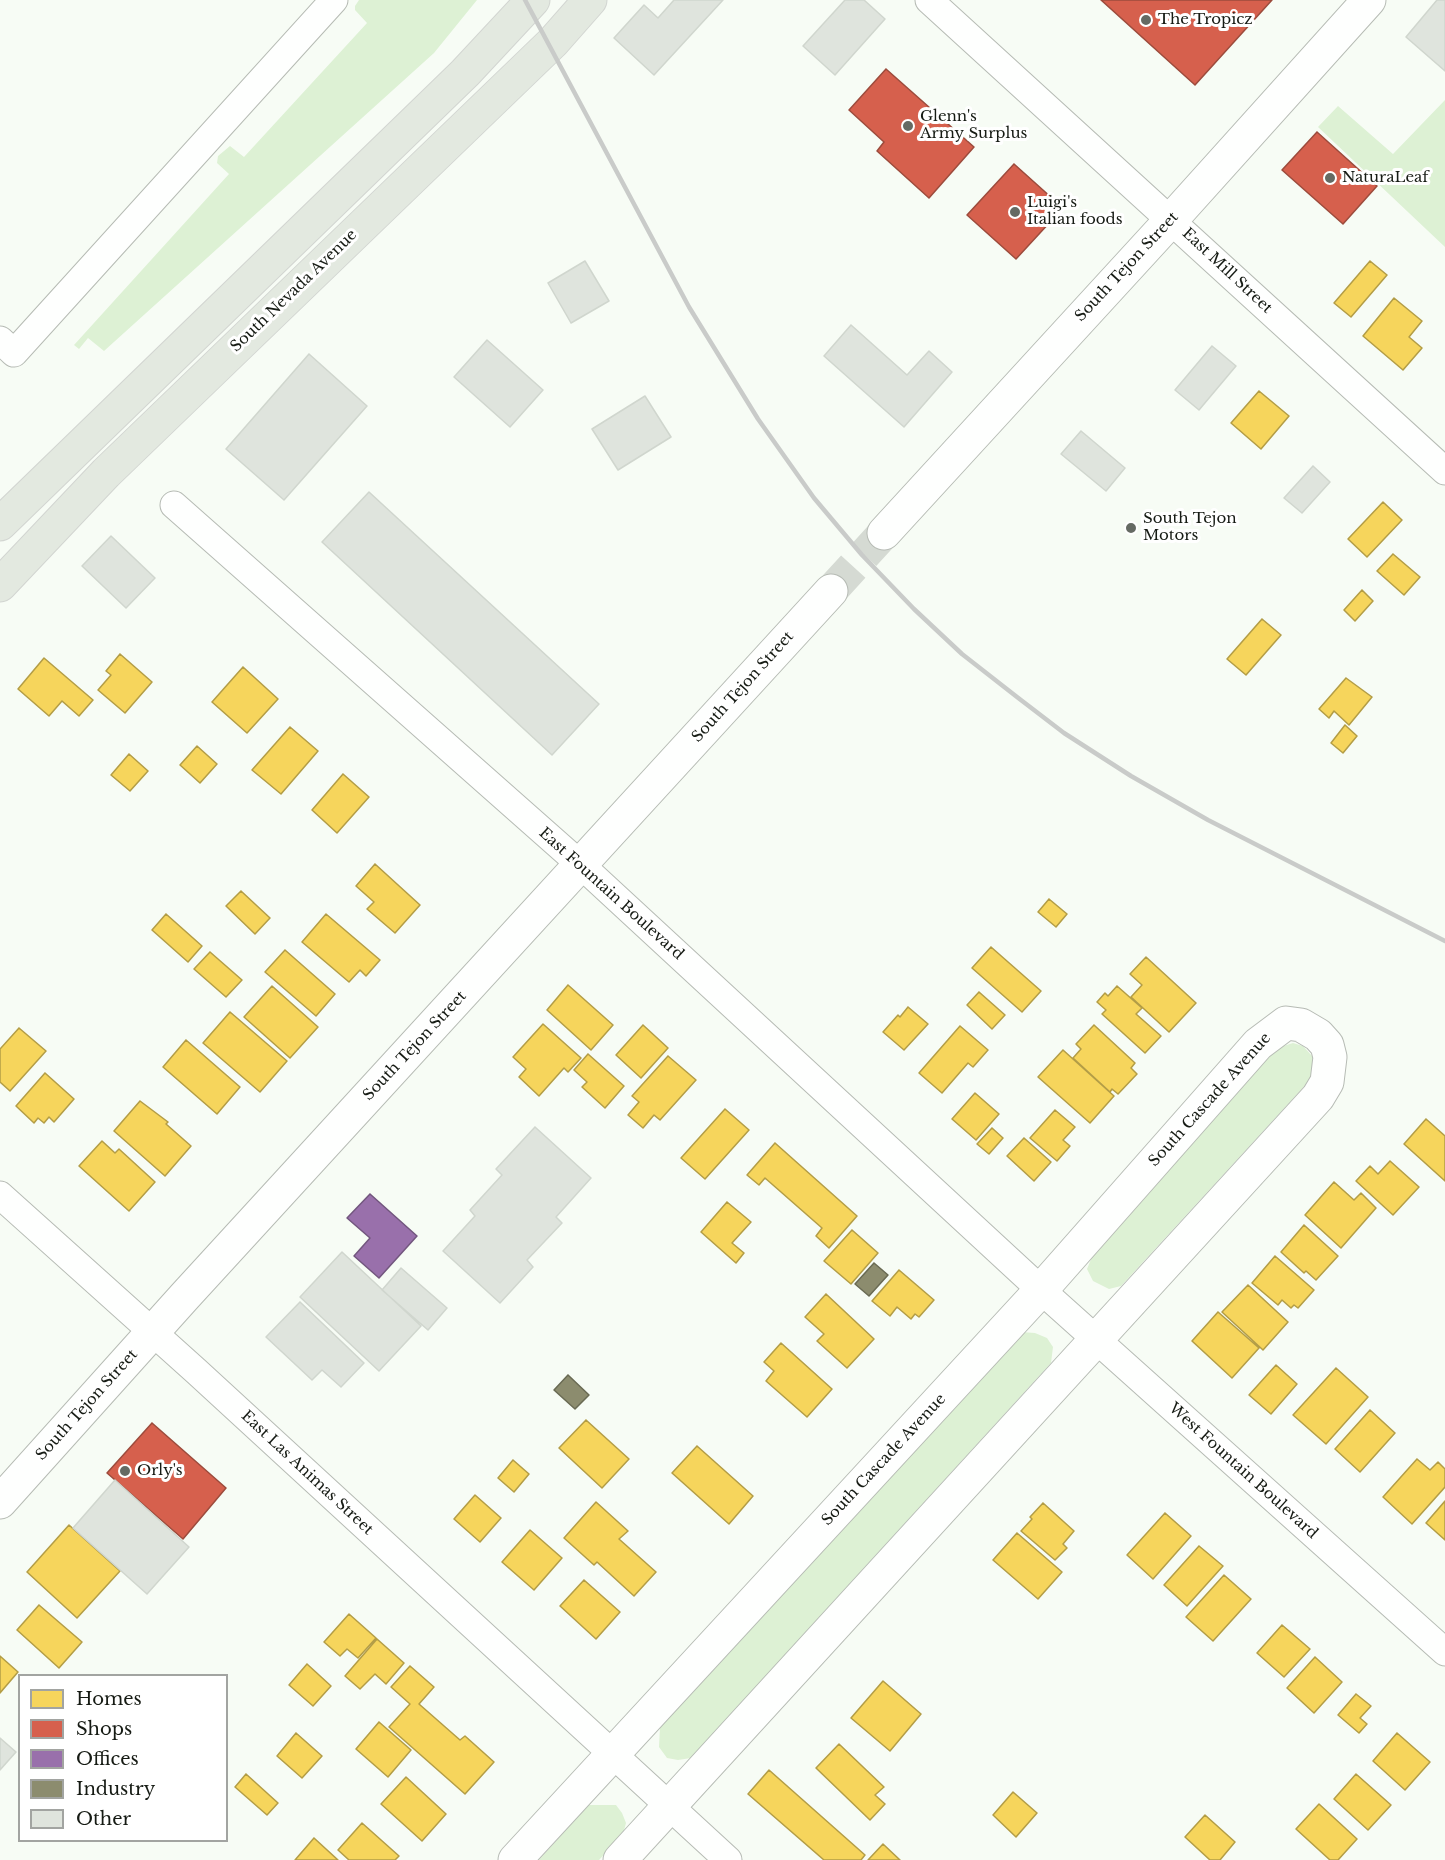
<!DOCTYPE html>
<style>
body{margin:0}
#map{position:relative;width:1445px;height:1860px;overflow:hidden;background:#f7fcf5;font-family:"Libre Baskerville",serif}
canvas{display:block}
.legend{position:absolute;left:18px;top:1674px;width:210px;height:168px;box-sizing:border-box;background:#fff;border:2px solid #a2a4a1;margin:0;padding:8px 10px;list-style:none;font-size:18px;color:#161b14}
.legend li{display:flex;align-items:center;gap:12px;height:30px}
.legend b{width:30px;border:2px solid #a2a4a1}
</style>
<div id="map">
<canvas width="1445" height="1860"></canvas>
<ul class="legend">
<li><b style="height:16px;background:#f6d55c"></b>Homes</li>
<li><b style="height:16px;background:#d6604d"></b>Shops</li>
<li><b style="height:16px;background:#9970ab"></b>Offices</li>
<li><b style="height:16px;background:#8c8c6e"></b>Industry</li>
<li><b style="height:16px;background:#dfe4dd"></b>Other</li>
</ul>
</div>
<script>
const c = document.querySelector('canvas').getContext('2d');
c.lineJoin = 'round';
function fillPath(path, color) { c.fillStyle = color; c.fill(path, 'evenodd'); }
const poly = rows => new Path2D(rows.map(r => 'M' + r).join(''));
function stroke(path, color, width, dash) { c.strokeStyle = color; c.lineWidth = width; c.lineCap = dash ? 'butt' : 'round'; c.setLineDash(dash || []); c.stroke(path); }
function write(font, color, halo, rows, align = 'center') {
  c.font = font + ' "Libre Baskerville",serif'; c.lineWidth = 6; c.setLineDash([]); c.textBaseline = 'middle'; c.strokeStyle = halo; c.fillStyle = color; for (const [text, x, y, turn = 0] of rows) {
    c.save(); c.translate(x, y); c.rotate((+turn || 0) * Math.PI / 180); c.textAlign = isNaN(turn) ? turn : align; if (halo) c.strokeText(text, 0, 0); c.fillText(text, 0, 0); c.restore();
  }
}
const green = poly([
 [359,0,477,0,434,53,104,351,88,338,79,349,74,345,229,174,217,163,218,156,230,146,244,157,367,23,355,10,355,6],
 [1445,100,1445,247,1318,127,1338,106,1393,154],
 [1293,1043,1303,1046,1313,1057,1316,1066,1313,1077,1121,1286,1109,1289,1093,1281,1087,1269,1094,1252,1277,1048],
 [1021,1332,1035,1333,1047,1338,1053,1347,1051,1363,691,1758,678,1760,667,1758,659,1747,660,1727],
 [588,1805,616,1805,622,1813,626,1823,623,1834,599,1860,539,1860]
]);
const homes = poly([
 [1370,261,1387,275,1351,317,1334,303,1370,261],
 [1394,298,1422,321,1409,337,1422,348,1403,370,1363,336,1394,298],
 [1259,391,1289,416,1261,449,1231,423,1259,391],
 [1383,502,1402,520,1367,557,1348,539,1383,502],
 [1393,554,1420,577,1404,595,1377,571,1393,554],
 [1362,590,1373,601,1355,621,1344,610,1362,590],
 [1262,619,1281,635,1246,675,1227,659,1262,619],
 [120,654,152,682,125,713,98,690,111,675,106,671,120,654],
 [44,658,93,700,79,716,62,701,49,716,18,689,44,658],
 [243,667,278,699,247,733,212,702,243,667],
 [1346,678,1372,697,1349,725,1334,711,1329,718,1319,709,1346,678],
 [1345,725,1357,736,1343,753,1331,743,1345,725],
 [290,727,318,751,281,794,252,770,290,727],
 [197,746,217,764,200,783,180,765,197,746],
 [129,754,148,771,130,791,111,775,129,754],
 [343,774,369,797,337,833,312,810,343,774],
 [375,864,420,905,395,933,367,909,374,902,356,886,375,864],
 [241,891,270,918,255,934,226,906,241,891],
 [1049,899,1067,914,1056,927,1038,912,1049,899],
 [166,914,202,946,188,962,152,930,166,914],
 [326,914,380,960,366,976,360,970,349,982,302,942,326,914],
 [991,947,1041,991,1022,1012,972,968,991,947],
 [285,950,335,994,316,1016,265,972,285,950],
 [210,952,242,980,226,997,194,969,210,952],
 [1146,957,1196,1003,1169,1032,1131,997,1142,985,1130,974,1146,957],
 [568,985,613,1025,591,1050,547,1010,568,985],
 [272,986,318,1027,290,1058,244,1017,272,986],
 [1117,986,1142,1008,1136,1014,1161,1036,1145,1053,1102,1014,1106,1010,1097,1002,1105,993,1108,996,1117,986],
 [979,992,1005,1015,992,1029,967,1005,979,992],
 [908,1007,928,1024,904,1050,883,1032,898,1015,900,1017,908,1007],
 [230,1012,287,1061,260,1092,203,1043,230,1012],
 [543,1024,581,1058,568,1072,564,1068,539,1096,519,1077,526,1069,513,1057,543,1024],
 [643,1025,668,1048,641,1078,616,1055,643,1025],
 [1094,1025,1135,1063,1131,1068,1137,1074,1118,1094,1112,1089,1110,1092,1073,1058,1081,1049,1076,1044,1094,1025],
 [960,1026,988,1050,973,1067,968,1063,942,1093,919,1073,960,1026],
 [19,1028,46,1051,10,1091,0,1082,0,1049,19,1028],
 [186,1040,240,1087,217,1114,163,1067,186,1040],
 [1063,1050,1114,1096,1090,1123,1038,1077,1063,1050],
 [588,1054,624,1086,605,1108,582,1087,587,1082,574,1070,588,1054],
 [668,1056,696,1080,660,1120,654,1115,643,1128,628,1115,639,1102,632,1096,668,1056],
 [45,1073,74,1099,54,1122,49,1117,44,1123,38,1118,34,1123,16,1106,45,1073],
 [975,1093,999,1114,976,1140,952,1119,975,1093],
 [140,1101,168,1122,166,1124,191,1146,165,1176,114,1131,140,1101],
 [725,1109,749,1130,705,1179,681,1158,725,1109],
 [1055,1110,1075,1127,1063,1140,1070,1146,1057,1161,1030,1138,1055,1110],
 [1426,1119,1445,1136,1445,1181,1404,1144,1426,1119],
 [992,1128,1003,1138,989,1154,977,1144,992,1128],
 [1024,1138,1051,1162,1034,1181,1007,1156,1024,1138],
 [102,1141,115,1153,119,1149,155,1182,129,1211,79,1166,102,1141],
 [775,1143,857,1216,829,1248,816,1236,822,1228,765,1178,759,1185,747,1175,775,1143],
 [1390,1161,1419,1187,1393,1215,1356,1181,1370,1166,1378,1174,1390,1161],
 [1334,1182,1354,1200,1361,1193,1376,1208,1341,1248,1305,1215,1334,1182],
 [727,1202,751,1222,732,1243,744,1253,736,1263,701,1232,727,1202],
 [1304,1225,1338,1256,1316,1280,1306,1271,1304,1273,1281,1252,1304,1225],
 [852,1230,878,1253,851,1284,824,1261,852,1230],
 [1275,1256,1314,1290,1298,1308,1294,1305,1291,1308,1282,1300,1278,1305,1252,1283,1275,1256],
 [899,1270,934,1300,919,1317,915,1314,911,1319,897,1307,890,1316,872,1301,899,1270],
 [1248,1285,1288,1322,1263,1350,1222,1312,1248,1285],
 [826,1294,874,1339,847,1368,817,1341,824,1334,805,1317,826,1294],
 [1218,1312,1259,1348,1232,1378,1192,1341,1218,1312],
 [781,1343,832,1389,807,1417,766,1381,774,1371,764,1362,781,1343],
 [1276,1365,1297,1384,1271,1414,1249,1395,1276,1365],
 [1336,1368,1368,1397,1326,1444,1293,1415,1336,1368],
 [1370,1410,1395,1433,1360,1472,1335,1449,1370,1410],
 [586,1420,629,1459,602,1488,559,1448,586,1420],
 [697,1446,753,1496,729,1524,672,1473,697,1446],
 [1417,1459,1430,1470,1438,1462,1445,1469,1445,1487,1412,1524,1383,1497,1417,1459],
 [513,1460,529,1474,514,1492,498,1478,513,1460],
 [475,1495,501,1518,480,1542,454,1519,475,1495],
 [1445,1501,1445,1540,1426,1523,1445,1501],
 [596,1502,628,1531,619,1539,656,1572,634,1596,597,1562,594,1565,564,1538,596,1502],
 [1043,1503,1074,1531,1063,1544,1067,1548,1055,1560,1021,1531,1032,1519,1030,1517,1043,1503],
 [1165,1513,1191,1536,1153,1579,1127,1555,1165,1513],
 [69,1525,120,1571,77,1618,27,1572,69,1525],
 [530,1530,562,1558,534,1590,502,1562,530,1530],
 [1017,1533,1062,1572,1038,1599,993,1560,1017,1533],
 [1199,1546,1223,1566,1187,1606,1164,1585,1199,1546],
 [1224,1575,1251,1599,1213,1641,1186,1617,1224,1575],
 [584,1580,620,1612,596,1639,560,1606,584,1580],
 [39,1605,82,1642,59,1668,17,1630,39,1605],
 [349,1614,376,1638,358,1658,347,1649,340,1656,324,1642,349,1614],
 [1282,1625,1310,1649,1284,1677,1257,1653,1282,1625],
 [377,1639,404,1663,386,1684,375,1674,360,1689,345,1676,377,1639],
 [0,1656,18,1672,0,1693,0,1656],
 [1315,1657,1342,1682,1314,1713,1287,1688,1315,1657],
 [307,1664,331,1686,313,1706,289,1685,307,1664],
 [410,1666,434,1687,419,1704,460,1740,465,1736,494,1762,465,1794,389,1727,410,1704,391,1687,410,1666],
 [883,1681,921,1714,890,1751,851,1718,883,1681],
 [1356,1694,1371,1706,1360,1718,1367,1724,1359,1733,1338,1715,1356,1694],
 [379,1722,411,1750,388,1777,356,1749,379,1722],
 [296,1733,322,1756,302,1778,277,1756,296,1733],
 [1397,1733,1430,1762,1405,1790,1373,1761,1397,1733],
 [839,1744,884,1787,875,1795,885,1804,870,1820,816,1768,839,1744],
 [769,1770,865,1855,861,1860,824,1860,748,1794,769,1770],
 [246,1774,278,1803,267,1815,235,1787,246,1774],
 [1356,1774,1391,1805,1368,1830,1334,1799,1356,1774],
 [406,1777,446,1814,422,1841,381,1804,406,1777],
 [1013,1792,1037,1813,1016,1837,993,1815,1013,1792],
 [1319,1804,1357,1839,1338,1860,1330,1860,1296,1829,1319,1804],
 [1205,1815,1235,1842,1220,1860,1210,1860,1185,1837,1205,1815],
 [362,1823,399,1856,395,1860,349,1860,338,1850,362,1823],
 [314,1838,338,1860,295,1860,314,1838],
 [883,1844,900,1860,868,1860,883,1844]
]);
const shops = poly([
 [1101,0,1272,0,1195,85,1101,0],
 [886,69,974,147,929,198,877,151,884,142,849,110,886,69],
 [1317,132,1377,186,1343,224,1282,170,1317,132],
 [1014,164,1063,208,1016,259,967,215,1014,164],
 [152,1423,226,1488,183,1539,107,1473,152,1423]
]);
const offices = poly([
 [370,1194,417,1236,379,1278,354,1256,370,1238,347,1218,370,1194]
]);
const industry = poly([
 [874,1263,888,1275,869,1296,855,1284,874,1263],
 [568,1375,589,1395,575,1409,554,1390,568,1375]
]);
const building = poly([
 [674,0,723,0,654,75,614,38,644,5,658,18,674,0],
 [845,0,864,0,885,19,835,75,803,46,845,0],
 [1437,0,1445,0,1445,71,1406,37,1437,0],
 [585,261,609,301,571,323,548,283,585,261],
 [851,325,907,375,929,351,952,372,904,427,824,356,851,325],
 [487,340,543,390,510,427,454,377,487,340],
 [1212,346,1236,366,1199,410,1175,390,1212,346],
 [309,354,367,406,284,500,226,449,309,354],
 [645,396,671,437,618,470,592,429,645,396],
 [1081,431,1125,468,1106,491,1061,454,1081,431],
 [1313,466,1330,482,1302,513,1284,498,1313,466],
 [369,492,599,704,552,755,322,542,369,492],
 [111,536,155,578,126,608,82,566,111,536],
 [535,1127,591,1178,556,1217,562,1223,527,1260,533,1267,500,1303,443,1251,475,1216,470,1210,502,1175,496,1169,535,1127],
 [342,1252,421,1326,379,1371,300,1297,342,1252],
 [401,1268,447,1308,428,1330,382,1290,401,1268],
 [300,1302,364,1363,341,1387,322,1370,312,1380,266,1337,300,1302],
 [115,1480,189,1547,147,1594,73,1528,115,1480],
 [0,1738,16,1752,0,1770,0,1738]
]);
const tertiaryTunnel = poly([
 [831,591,884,533]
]);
const minor = poly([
 [929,0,1445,471],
 [0,340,14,353,334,0],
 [174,505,581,865,1041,1290,1445,1652],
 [0,1195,196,1371,728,1860]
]);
const tertiary = poly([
 [884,533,1171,220,1369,0],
 [0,1502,185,1296,831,591],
 [515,1860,1041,1290,1258,1044,1286,1023,1301,1025,1318,1035,1327,1045,1330,1057,1327,1082,1318,1097,620,1860]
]);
const primary = poly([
 [0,524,465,73,533,0],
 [0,585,106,473,553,42,590,0]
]);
const rail = poly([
 [525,0,689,307,758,419,814,498,862,555,914,609,962,654,1017,697,1064,733,1131,776,1208,820,1445,941]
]);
const markers = [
 [1146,20,6,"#656a63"],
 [908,126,6,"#656a63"],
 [1330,178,6,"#656a63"],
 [1015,212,6,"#656a63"],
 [1131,528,6,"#656a63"],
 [125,1471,6,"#656a63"]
];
const poiNames = [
 ["The Tropicz",1158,20],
 ["Glenn's",920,117],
 ["Army Surplus",920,134],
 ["NaturaLeaf",1342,178],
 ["Luigi's",1027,203],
 ["Italian foods",1027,220],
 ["South Tejon",1143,519],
 ["Motors",1143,536],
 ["Orly's",137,1471]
];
const streetNames = [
 ["South Tejon Street",1127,267,-47],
 ["East Mill Street",1227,271,43],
 ["South Nevada Avenue",294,291,-44],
 ["South Tejon Street",743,687,-48],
 ["East Fountain Boulevard",611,894,42],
 ["South Tejon Street",415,1046,-47],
 ["South Cascade Avenue",1210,1100,-48],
 ["South Tejon Street",87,1405,-48],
 ["South Cascade Avenue",884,1460,-47],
 ["West Fountain Boulevard",1243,1471,42],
 ["East Las Animas Street",307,1473,43]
];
fillPath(green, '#ddf1d4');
fillPath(homes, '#f6d55c');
stroke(homes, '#b39d46', 1.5);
fillPath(shops, '#d6604d');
stroke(shops, '#9c4b3c', 1.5);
fillPath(offices, '#9970ab');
stroke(offices, '#72567e', 1.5);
fillPath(industry, '#8c8c6e');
stroke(industry, '#696a53', 1.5);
fillPath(building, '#dfe4dd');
stroke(building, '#d0d6ce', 1.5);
stroke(tertiaryTunnel, '#d5dad3', 33, [33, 16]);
stroke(minor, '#b6bbb4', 29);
stroke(tertiary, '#b6bbb4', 35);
stroke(primary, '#d2d5d1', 35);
stroke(minor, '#fefffe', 27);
stroke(tertiary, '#fefffe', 33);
stroke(primary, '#e3e9e0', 33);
stroke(rail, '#c9cbc9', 4.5);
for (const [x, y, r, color] of markers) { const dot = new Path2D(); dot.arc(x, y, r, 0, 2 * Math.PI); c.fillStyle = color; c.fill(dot); stroke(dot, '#fff', 2); }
write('15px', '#161b14', '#fff', poiNames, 'left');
write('15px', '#161b14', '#fff', streetNames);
</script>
